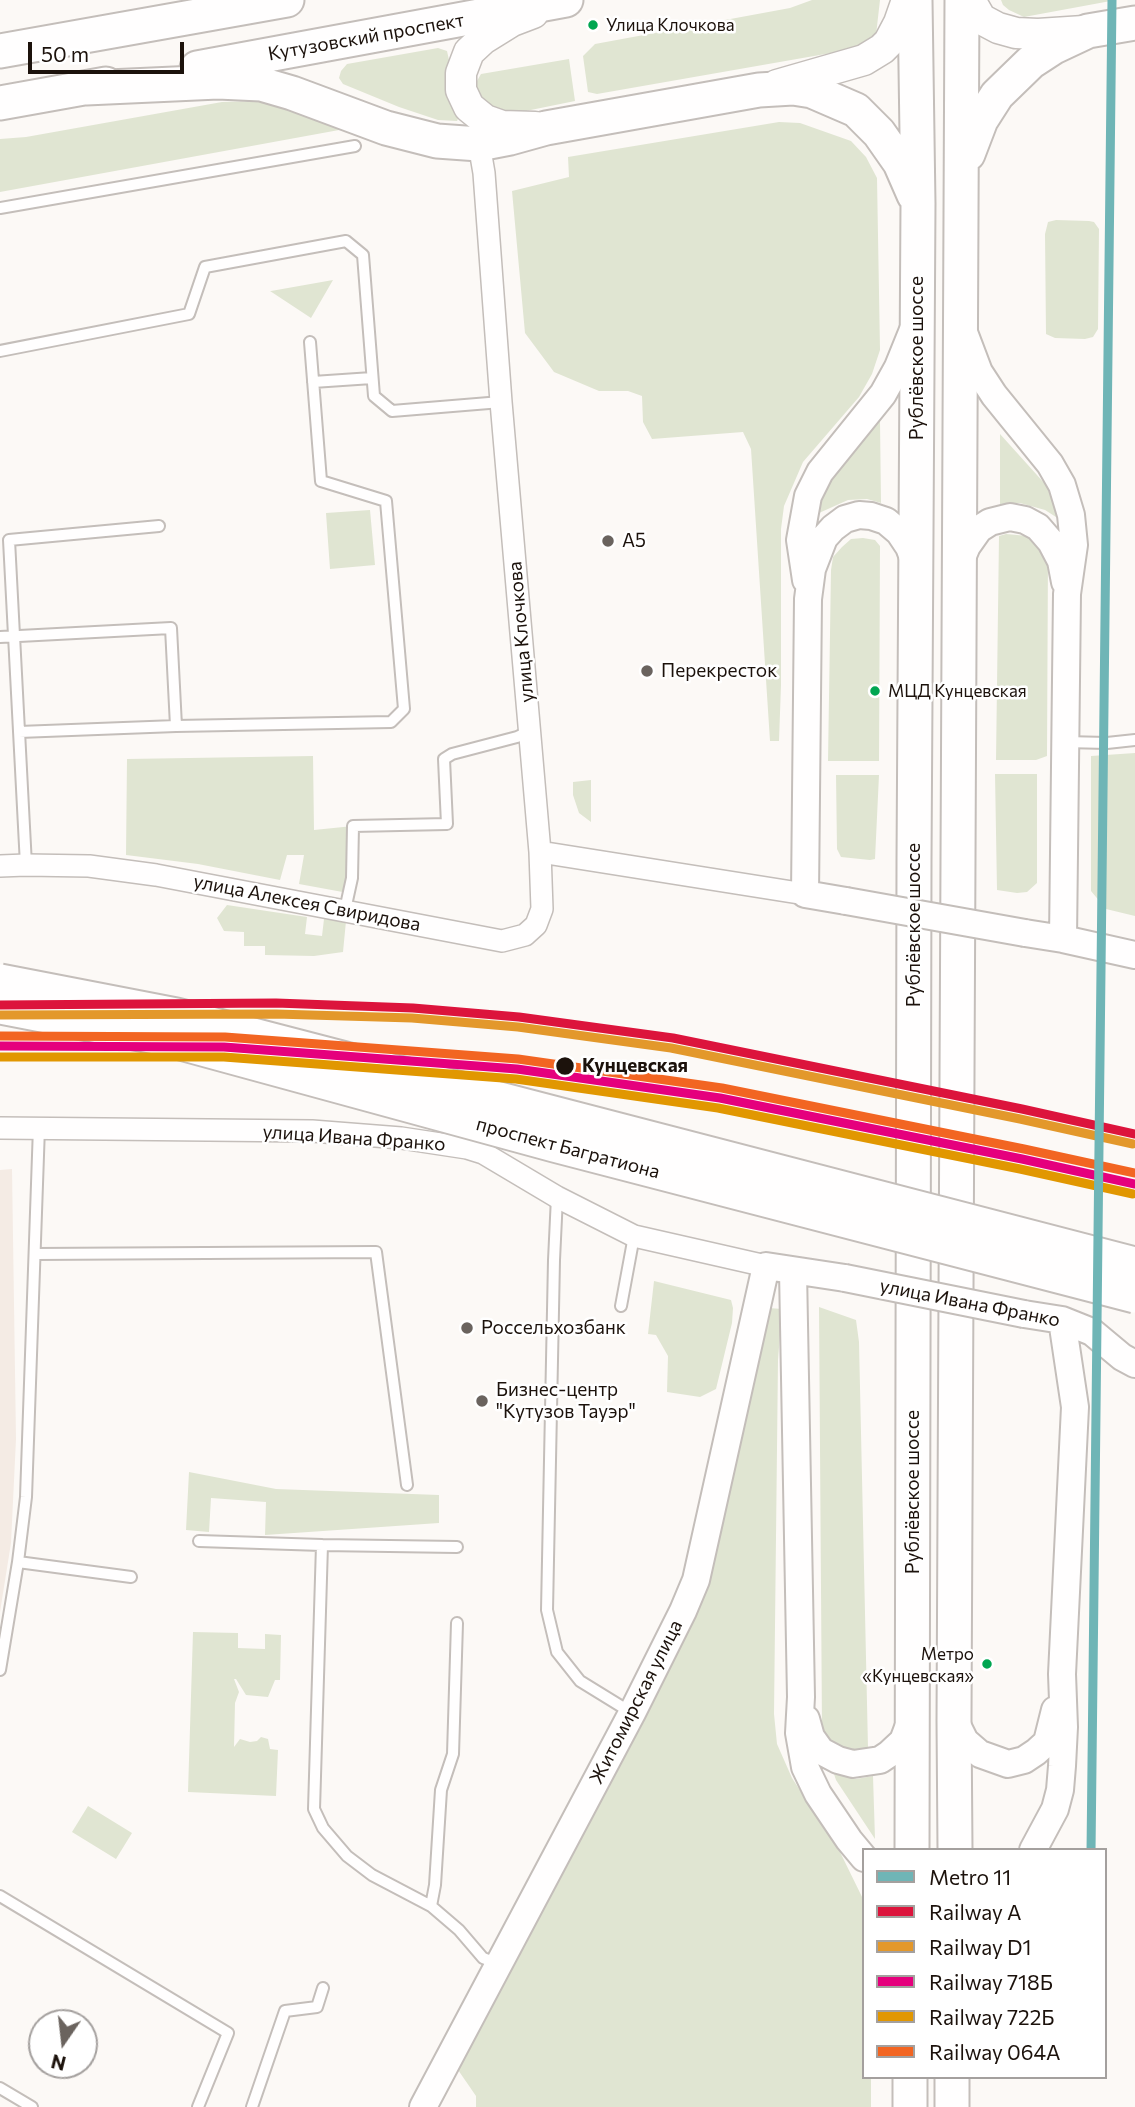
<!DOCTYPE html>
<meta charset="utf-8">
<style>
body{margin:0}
#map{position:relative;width:1135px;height:2107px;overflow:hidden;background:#fcf9f6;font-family:Commissioner,sans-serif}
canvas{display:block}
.legend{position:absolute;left:862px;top:1848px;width:245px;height:231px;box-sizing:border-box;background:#fff;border:2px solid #a4a09e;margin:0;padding:9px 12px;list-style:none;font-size:21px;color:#1c120c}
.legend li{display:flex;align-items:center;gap:14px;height:35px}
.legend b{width:35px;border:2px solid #a4a09e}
.north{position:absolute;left:28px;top:2009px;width:70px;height:70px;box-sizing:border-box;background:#fff;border:2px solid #a4a09e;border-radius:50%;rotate:194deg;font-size:19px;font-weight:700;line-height:28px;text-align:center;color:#1c120c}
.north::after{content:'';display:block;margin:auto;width:24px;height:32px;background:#6a635e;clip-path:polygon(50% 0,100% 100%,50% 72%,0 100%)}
.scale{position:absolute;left:28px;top:42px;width:156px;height:32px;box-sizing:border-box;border:4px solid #1c120c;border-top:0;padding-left:9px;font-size:21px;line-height:24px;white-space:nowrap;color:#1c120c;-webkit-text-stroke:5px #fff;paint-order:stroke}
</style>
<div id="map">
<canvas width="1135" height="2107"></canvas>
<ul class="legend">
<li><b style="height:9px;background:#6fb5b6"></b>Metro 11</li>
<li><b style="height:9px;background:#dc143c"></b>Railway A</li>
<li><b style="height:9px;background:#e3982b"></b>Railway D1</li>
<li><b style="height:9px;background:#e5007d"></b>Railway 718Б</li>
<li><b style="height:9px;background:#e19701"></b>Railway 722Б</li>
<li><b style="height:9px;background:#f26522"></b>Railway 064А</li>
</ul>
<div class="north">N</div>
<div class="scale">50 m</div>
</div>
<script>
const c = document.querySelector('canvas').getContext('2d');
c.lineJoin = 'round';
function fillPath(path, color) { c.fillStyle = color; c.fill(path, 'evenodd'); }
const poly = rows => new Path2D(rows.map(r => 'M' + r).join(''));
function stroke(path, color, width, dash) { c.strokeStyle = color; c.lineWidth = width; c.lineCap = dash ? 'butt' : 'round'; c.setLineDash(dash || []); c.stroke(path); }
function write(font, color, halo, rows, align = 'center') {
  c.font = font + ' Commissioner,sans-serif'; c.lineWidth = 5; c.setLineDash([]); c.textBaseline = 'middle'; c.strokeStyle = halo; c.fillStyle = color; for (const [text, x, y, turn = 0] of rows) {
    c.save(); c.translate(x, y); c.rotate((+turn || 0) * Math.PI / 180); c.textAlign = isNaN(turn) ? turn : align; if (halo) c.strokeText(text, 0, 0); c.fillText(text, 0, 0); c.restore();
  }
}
const built = poly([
 [12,1169,16,1439,11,1543,0,1612,0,1170]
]);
const green = poly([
 [812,0,880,0,876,35,866,44,854,49,597,94,588,92,583,56,595,44,790,8],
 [1001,0,1116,0,1024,17,1009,10,1003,5],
 [438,48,447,51,449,60,448,77,462,110,457,121,438,120,399,107,343,84,339,78,341,71,347,64],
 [569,59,575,101,516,113,501,111,492,108,483,102,477,91,477,81,481,74],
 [255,101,318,117,350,128,0,192,0,139,26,137,222,102],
 [779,122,800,123,851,141,866,157,877,178,880,350,872,374,859,397,803,462,784,506,781,529,781,685,779,741,770,741,751,449,743,432,652,439,643,422,642,396,628,391,599,391,554,372,525,333,512,191,569,177,568,157],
 [1056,220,1089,221,1094,222,1099,229,1098,329,1093,337,1085,339,1055,338,1046,334,1045,234,1048,222],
 [333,280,311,318,270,291,271,291],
 [880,421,881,503,867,499,848,500,819,513,818,506,825,488,839,467],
 [1000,434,1055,495,1059,512,1056,517,1045,510,1020,503,1000,504],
 [370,510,375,565,330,569,326,513],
 [1006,534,1028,536,1038,543,1048,555,1047,756,1036,760,996,760,999,536],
 [863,538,875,540,880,546,879,761,828,761,831,570,833,557,842,547,851,539],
 [1135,753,1135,916,1106,909,1091,891,1091,756],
 [313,756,314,830,353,826,348,893,299,884,304,855,287,855,280,880,198,864,126,855,127,759],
 [995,774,1037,774,1037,883,1027,892,1017,893,997,890],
 [836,775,879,775,875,859,870,860,841,857,837,849],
 [591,780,591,822,579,813,573,795,573,782],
 [227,905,307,917,305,934,322,936,324,919,346,921,343,952,314,956,265,955,265,946,244,946,244,932,224,931,217,918],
 [654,1281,731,1300,733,1308,732,1323,716,1389,700,1397,667,1392,668,1356,656,1335,648,1334],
 [819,1307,856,1320,859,1342,868,1748,858,1752,834,1746,822,1729],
 [769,1308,782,1309,778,1360,774,1714,777,1744,792,1778,840,1852,864,1901,864,2077,871,2077,871,2107,476,2107,476,2096,456,2067,690,1621],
 [189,1472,276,1489,439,1495,439,1523,265,1535,266,1502,211,1498,209,1532,186,1530],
 [193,1632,238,1633,238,1648,265,1649,265,1634,281,1635,280,1680,275,1680,268,1697,246,1695,236,1679,234,1679,239,1692,235,1703,234,1747,240,1739,250,1742,257,1741,261,1737,268,1739,270,1749,278,1750,276,1796,188,1792],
 [834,1774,856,1779,873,1776,875,1839,836,1780],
 [88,1806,132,1833,116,1859,72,1832]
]);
const service = poly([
 [0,208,355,146],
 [0,351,189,314,205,267,346,241,363,255,374,396,392,411,501,402],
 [313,382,372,378],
 [0,637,171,628,176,726,391,722,404,709,386,501,321,481,310,342],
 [19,732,176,726],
 [1065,742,1107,743,1135,740],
 [26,865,9,540,159,526],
 [345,910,352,878,353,826,447,824,444,759,452,754,517,737,530,731],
 [557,1197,554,1260,547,1610,557,1652,580,1681,632,1713],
 [35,1254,376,1252,407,1485],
 [621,1306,634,1236],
 [199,1541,322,1545],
 [18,1562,26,1497,39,1127],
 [457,1623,453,1754,441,1790,435,1885,431,1906,459,1930,483,1958,499,1964],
 [0,1670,18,1562,131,1577],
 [0,1896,228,2033,198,2107],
 [431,1906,372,1875,347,1856,323,1828,314,1809,322,1545,457,1547],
 [0,2088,32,2107],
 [252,2107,285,2011,317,2007,323,1988]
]);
const minor = poly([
 [479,144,484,173,501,402,540,852,805,894],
 [0,866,26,865,89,866,156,875,502,941,525,935,536,925,542,909,540,852],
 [0,1128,312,1131,401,1138,467,1148,483,1153,557,1197,634,1236,766,1266]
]);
const tertiary = poly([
 [965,335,979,372,994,395,1050,464,1062,485,1071,515,1074,545,1067,594,1063,939],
 [959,565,967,546,979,529,990,522,1010,517,1025,520,1038,527,1051,542,1061,561,1065,582],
 [806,580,800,540,808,496,820,472,883,394,898,367,913,330],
 [846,901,805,894,808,599,812,569,824,538,833,528,845,519,859,515,871,516,886,521,899,532,909,547,915,563],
 [1025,933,1063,939,1135,955],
 [793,1271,801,1697,799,1733,805,1767,818,1794,849,1840,864,1858],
 [1024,1314,1062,1320,1092,1332,1122,1357,1135,1364],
 [806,1719,811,1737,821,1751,838,1760,853,1764,880,1760,889,1754,903,1741,912,1717],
 [954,1719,965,1741,980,1754,1008,1764,1024,1760,1036,1752,1047,1742,1055,1710],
 [1033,1850,1055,1809,1060,1790,1062,1766,1064,1727,1062,1674,1075,1407,1062,1320],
 [423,2107,632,1713,683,1611,696,1580,766,1266,845,1278]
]);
const secondary = poly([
 [970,0,981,19,998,28,1016,33,1038,34,1084,31],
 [533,13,512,21,483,39,469,52,461,73,461,90,469,107,485,120,502,126,535,127],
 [777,85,864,60,882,49,889,42,899,23,907,0]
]);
const primary = poly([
 [0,51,287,0],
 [197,68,566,0],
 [86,88,218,82,261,84,292,93,386,128,437,141,479,144,510,138,546,128,759,90,793,88,812,91,856,110,879,133,900,163,914,195],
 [0,103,106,84],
 [968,154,981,120,997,95,1031,62,1054,47,1088,31,1135,23],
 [912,1850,914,861,918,203,915,0],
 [955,1850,954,1719,962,0],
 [910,2107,910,2077],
 [952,2107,952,2077]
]);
const tertiaryBridge = poly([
 [846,901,1025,933],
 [845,1278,1024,1314]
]);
const primaryBridge = poly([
 [0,981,176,1015,1135,1264],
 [0,1007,166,1039,554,1145,1135,1296]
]);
const rail1 = poly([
 [0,1005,276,1003,413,1008,519,1017,673,1038,1022,1109,1135,1134]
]);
const rail2 = poly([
 [0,1015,276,1014,412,1018,518,1027,671,1048,1020,1119,1133,1144]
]);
const rail3 = poly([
 [0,1046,224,1047,517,1069,720,1098,1022,1159,1135,1184]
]);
const rail4 = poly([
 [0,1057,224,1057,516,1079,718,1108,1020,1169,1133,1194]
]);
const rail5 = poly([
 [0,1036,225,1037,518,1059,722,1088,1024,1149,1135,1173]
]);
const metro1 = poly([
 [1091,1850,1112,0]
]);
const markers = [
 [593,25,6,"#00a651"],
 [608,541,7,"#6a635e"],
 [647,671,7,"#6a635e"],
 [875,691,6,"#00a651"],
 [565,1066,10,"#1c120c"],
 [467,1328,7,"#6a635e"],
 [482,1401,7,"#6a635e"],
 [987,1664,6,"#00a651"]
];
const busNames = [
 ["Улица Клочкова",606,25],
 ["МЦД Кунцевская",888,691],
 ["Метро",974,1654,"right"],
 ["«Кунцевская»",974,1676,"right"]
];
const streetNames = [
 ["Кутузовский проспект",366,37,-10],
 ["Рублёвское шоссе",917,358,-90],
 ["улица Клочкова",521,632,-95],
 ["улица Алексея Свиридова",307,903,11],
 ["Рублёвское шоссе",914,925,-90],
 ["улица Ивана Франко",354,1138,4],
 ["проспект Багратиона",568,1148,15],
 ["улица Ивана Франко",970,1303,11],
 ["Рублёвское шоссе",913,1492,-90],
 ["Житомирская улица",636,1702,-63]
];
const poiNames = [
 ["А5",622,541],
 ["Перекресток",661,671],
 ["Россельхозбанк",481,1328],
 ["Бизнес-центр",496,1390],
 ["\"Кутузов Тауэр\"",496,1412]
];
const stopNames = [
 ["Кунцевская",582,1066]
];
fillPath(built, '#f4ebe4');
fillPath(green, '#e0e5d2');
stroke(service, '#c4beba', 14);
stroke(minor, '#c4beba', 24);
stroke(tertiary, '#c4beba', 30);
stroke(secondary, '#c4beba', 33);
stroke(primary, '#c4beba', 37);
stroke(service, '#fffefe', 10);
stroke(minor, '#fffefe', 21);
stroke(tertiary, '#fffefe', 26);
stroke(secondary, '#fffefe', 30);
stroke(primary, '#fffefe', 33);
stroke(tertiaryBridge, '#c4beba', 30, []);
stroke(primaryBridge, '#c4beba', 37, []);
stroke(tertiaryBridge, '#fffefe', 26);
stroke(primaryBridge, '#fffefe', 33);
stroke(rail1, '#dc143c', 9);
stroke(rail2, '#e3982b', 9);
stroke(rail3, '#e5007d', 9);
stroke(rail4, '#e19701', 9);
stroke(rail5, '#f26522', 9);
stroke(metro1, '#6fb5b6', 9);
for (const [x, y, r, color] of markers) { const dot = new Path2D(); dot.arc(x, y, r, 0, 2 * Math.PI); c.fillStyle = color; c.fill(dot); stroke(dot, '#fff', 2.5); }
write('17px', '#1c120c', '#fff', busNames, 'left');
write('19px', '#1c120c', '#fff', streetNames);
write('19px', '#1c120c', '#fff', poiNames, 'left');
write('bold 19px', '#1c120c', '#fff', stopNames, 'left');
</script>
